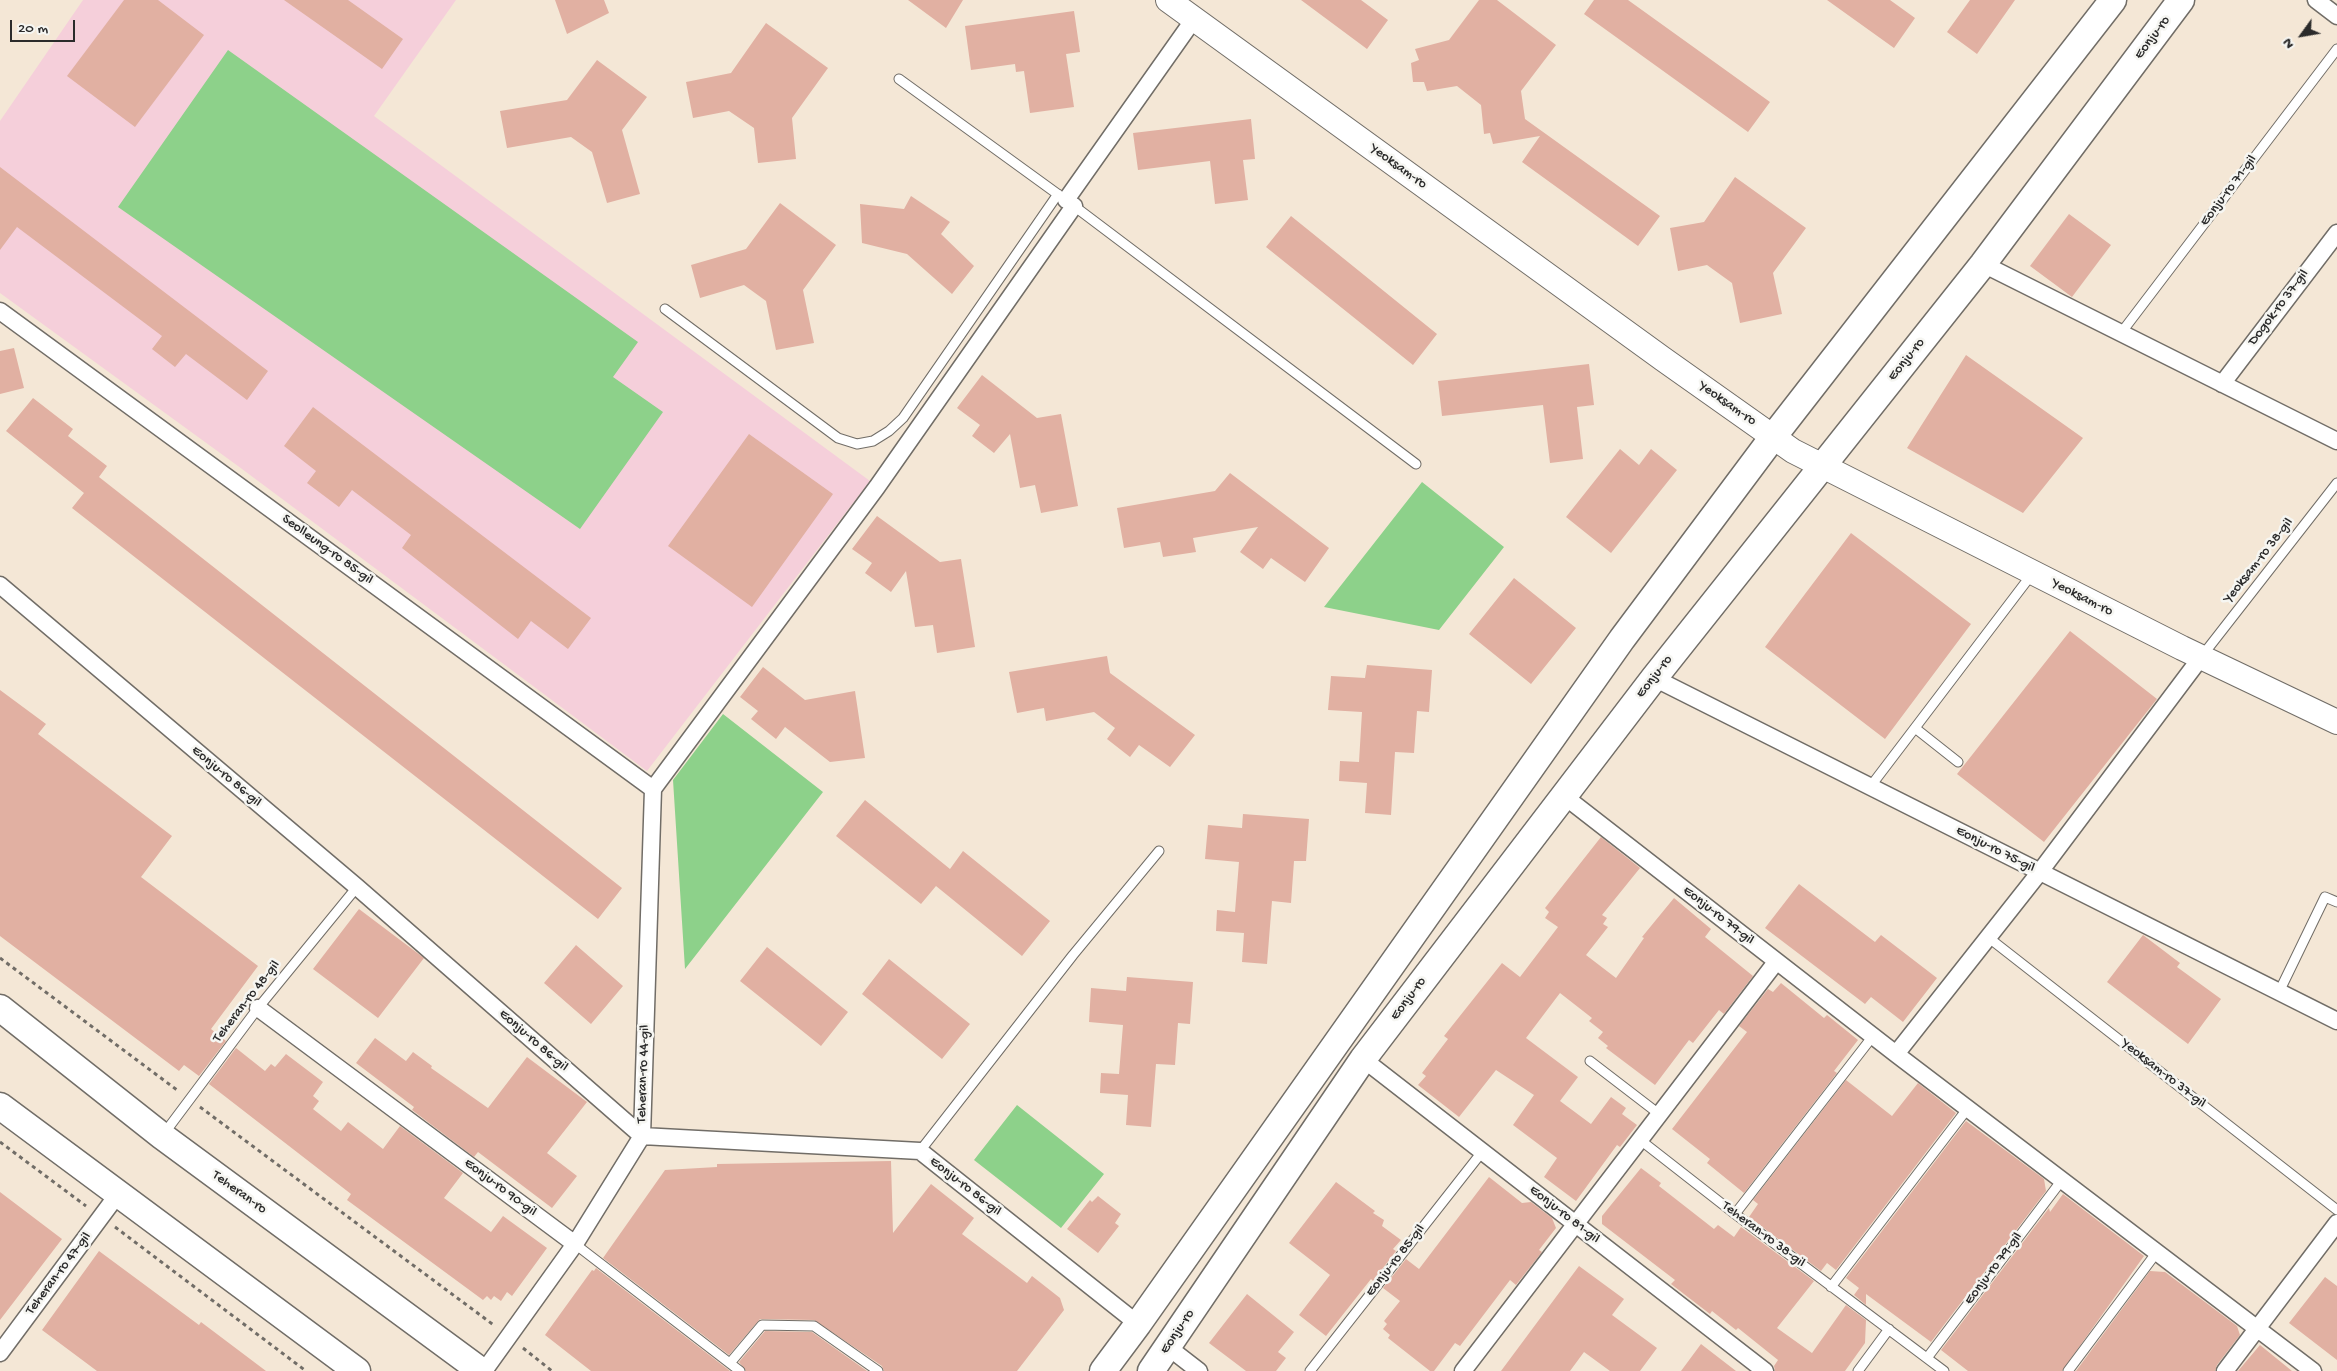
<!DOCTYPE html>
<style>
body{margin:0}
#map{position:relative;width:2337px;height:1371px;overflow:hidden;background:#f4e7d6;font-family:"Gochi Hand",sans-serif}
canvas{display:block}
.north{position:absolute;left:2277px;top:10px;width:50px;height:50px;-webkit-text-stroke:4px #f6f6f2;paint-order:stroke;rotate:238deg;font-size:14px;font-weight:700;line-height:20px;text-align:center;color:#2b2b2b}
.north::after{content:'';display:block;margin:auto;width:18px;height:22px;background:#2b2b2b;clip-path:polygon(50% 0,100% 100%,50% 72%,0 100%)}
.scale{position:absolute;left:10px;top:20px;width:65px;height:22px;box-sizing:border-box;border:2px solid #2b2b2b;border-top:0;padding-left:6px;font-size:15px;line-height:18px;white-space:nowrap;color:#2b2b2b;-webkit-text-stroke:4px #f6f6f2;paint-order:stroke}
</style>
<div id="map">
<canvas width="2337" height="1371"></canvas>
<div class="north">N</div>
<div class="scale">20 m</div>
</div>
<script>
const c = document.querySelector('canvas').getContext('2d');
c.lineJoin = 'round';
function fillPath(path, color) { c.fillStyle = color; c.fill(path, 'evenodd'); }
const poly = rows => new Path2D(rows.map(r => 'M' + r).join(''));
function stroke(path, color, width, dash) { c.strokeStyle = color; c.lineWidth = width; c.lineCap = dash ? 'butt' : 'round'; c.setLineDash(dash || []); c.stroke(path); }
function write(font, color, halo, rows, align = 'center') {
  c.font = font + ' "Gochi Hand",sans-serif'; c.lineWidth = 5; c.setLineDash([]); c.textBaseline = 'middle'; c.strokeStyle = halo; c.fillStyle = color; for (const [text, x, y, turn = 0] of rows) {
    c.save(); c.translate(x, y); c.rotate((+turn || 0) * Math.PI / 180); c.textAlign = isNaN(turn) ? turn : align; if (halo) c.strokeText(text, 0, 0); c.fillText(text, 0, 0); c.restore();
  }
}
const built = poly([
 [83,0,456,0,374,116,870,481,647,771,238,466,0,293,0,121]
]);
const green = poly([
 [228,50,638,342,613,377,663,412,580,529,118,207],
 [1422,482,1504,547,1439,630,1324,607],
 [723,714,823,792,685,969,673,780],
 [1017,1105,1104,1174,1061,1228,974,1160]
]);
const building = poly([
 [124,0,158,0,204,35,135,127,67,76],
 [284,0,348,0,403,39,382,69],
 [555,0,604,0,609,13,567,34],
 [908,0,963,0,946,28],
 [1301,0,1361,0,1388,20,1367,49],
 [1479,0,1497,0,1556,45,1521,91,1525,119,1660,216,1638,246,1522,162,1540,136,1493,144,1490,133,1484,134,1481,105,1457,86,1427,91,1424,82,1413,82,1411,63,1419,60,1415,49,1449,40],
 [1594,0,1628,0,1770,102,1748,132,1584,14],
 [1827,0,1890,0,1915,18,1894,48],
 [1970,0,2015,0,1977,54,1947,32],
 [1074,11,1080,52,1066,54,1074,107,1030,113,1024,71,1016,72,1015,64,971,70,965,26],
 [766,23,828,68,792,118,796,159,758,163,754,128,729,111,693,118,686,82,731,73],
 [597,60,647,97,622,130,640,194,607,203,592,152,571,137,507,148,500,111,567,100],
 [1251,119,1255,159,1243,160,1248,200,1215,204,1210,161,1138,170,1133,133],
 [0,167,268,371,247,400,186,354,175,367,152,349,162,336,17,227,0,250],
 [1735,177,1806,228,1773,273,1782,314,1740,323,1732,283,1707,265,1678,271,1670,228,1704,222],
 [911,196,950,222,941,234,974,266,952,294,907,254,862,243,860,204,904,209],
 [780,203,836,245,803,290,814,343,776,350,766,301,744,285,700,298,691,265,746,249],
 [2069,214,2111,245,2072,297,2030,266],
 [1291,216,1437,334,1413,365,1266,247],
 [14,348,24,388,0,394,0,351],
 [1966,355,2083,438,2023,513,1907,448],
 [1589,364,1594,405,1577,407,1583,459,1550,463,1543,405,1442,416,1438,381],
 [982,375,1037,418,1061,414,1078,506,1041,513,1035,485,1020,488,1010,434,994,453,972,436,980,425,957,408],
 [33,398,73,429,68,436,107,466,99,477,622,888,598,919,72,508,84,493,6,431],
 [313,407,591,618,568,649,531,621,518,639,402,548,411,535,352,490,339,507,307,483,316,471,284,446],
 [749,434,833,494,752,607,668,546],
 [1620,449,1639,465,1651,449,1677,470,1611,553,1566,517],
 [1230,473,1329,548,1305,582,1271,558,1263,569,1240,552,1258,527,1193,538,1196,552,1163,557,1160,542,1124,548,1117,508,1215,491],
 [877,516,940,562,961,559,975,647,937,653,933,625,915,627,906,571,891,592,865,573,872,563,852,549],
 [1851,533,1971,624,1885,739,1765,647],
 [1514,578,1576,628,1531,684,1469,634],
 [2070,631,2157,699,2044,842,1957,774],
 [1107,656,1110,673,1195,735,1170,767,1139,745,1130,757,1107,739,1115,728,1094,712,1046,721,1044,708,1017,713,1009,672],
 [1367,665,1432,670,1429,712,1417,711,1414,753,1395,752,1391,815,1365,813,1367,783,1339,781,1340,761,1359,762,1362,712,1328,710,1331,676,1365,678],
 [763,667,805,700,855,691,865,758,830,762,785,727,776,739,751,719,758,711,740,697],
 [0,690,46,724,38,734,172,836,141,877,258,966,211,1029,226,1041,199,1076,184,1065,179,1071,0,936],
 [865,800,950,869,963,851,1050,921,1022,956,936,886,921,904,836,836],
 [1243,814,1309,819,1306,861,1294,861,1291,903,1272,901,1267,964,1242,962,1244,933,1216,931,1217,910,1235,912,1239,862,1205,859,1208,825,1242,828],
 [1601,837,1640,868,1602,915,1607,918,1603,924,1608,927,1586,955,1616,978,1644,938,1642,937,1674,898,1711,929,1705,937,1753,976,1724,1014,1719,1010,1693,1043,1689,1040,1655,1085,1606,1048,1608,1046,1598,1038,1603,1032,1589,1021,1592,1018,1560,993,1526,1038,1578,1077,1560,1101,1591,1124,1611,1097,1626,1108,1622,1114,1637,1125,1620,1147,1617,1145,1576,1201,1544,1177,1557,1158,1513,1125,1534,1095,1496,1070,1459,1117,1418,1085,1426,1076,1422,1073,1448,1039,1444,1036,1502,963,1520,977,1558,927,1545,918,1549,912,1545,908],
 [1799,884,1875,942,1881,935,1937,978,1903,1022,1871,997,1865,1004,1765,928],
 [359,909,424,958,378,1018,313,969],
 [2143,935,2180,963,2177,967,2221,999,2188,1044,2107,982],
 [576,945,623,986,591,1024,544,983],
 [767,947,848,1012,821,1046,740,981],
 [889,959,970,1024,942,1059,862,994],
 [1127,977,1193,982,1190,1024,1178,1023,1175,1065,1156,1064,1151,1127,1126,1125,1128,1095,1100,1093,1101,1073,1119,1074,1123,1025,1089,1022,1091,988,1126,991],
 [1781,983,1824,1018,1827,1015,1858,1040,1834,1071,1837,1073,1744,1193,1707,1163,1710,1159,1672,1129,1747,1032,1739,1026,1768,989,1773,992],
 [375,1038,406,1061,413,1052,432,1066,431,1068,488,1108,527,1057,587,1102,547,1153,577,1176,552,1208,478,1152,474,1157,412,1110,414,1107,356,1063],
 [236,1048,265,1071,271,1064,275,1067,286,1054,323,1082,313,1096,319,1101,313,1109,341,1131,348,1122,383,1149,400,1126,463,1173,444,1198,491,1232,503,1216,547,1248,512,1296,507,1292,501,1301,494,1296,491,1300,487,1296,483,1300,347,1200,351,1194,209,1084],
 [1846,1080,1892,1116,1918,1083,1956,1113,1836,1270,1827,1263,1821,1271,1749,1217,1758,1204,1753,1200],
 [1966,1121,2044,1179,2046,1191,1931,1342,1866,1294,1866,1305,1854,1295,1859,1288,1846,1278],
 [891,1161,893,1233,931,1184,974,1218,962,1234,1027,1283,1032,1276,1060,1298,1064,1310,1017,1371,884,1371,882,1366,814,1320,760,1319,729,1355,603,1258,665,1170,717,1167,717,1164],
 [1641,1168,1661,1183,1659,1186,1714,1229,1718,1225,1734,1237,1741,1227,1814,1281,1777,1328,1812,1353,1846,1305,1866,1320,1865,1343,1845,1371,1775,1371,1774,1366,1778,1360,1738,1328,1736,1330,1712,1311,1710,1314,1671,1284,1675,1280,1602,1224,1602,1216],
 [1489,1177,1522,1203,1531,1202,1552,1218,1556,1228,1539,1250,1542,1252,1516,1285,1510,1280,1460,1346,1455,1343,1434,1371,1430,1371,1388,1338,1390,1335,1383,1329,1387,1324,1384,1321,1400,1301,1383,1288,1406,1259,1419,1269],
 [1336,1182,1375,1211,1373,1213,1384,1220,1382,1226,1401,1240,1393,1249,1396,1251,1373,1281,1371,1279,1326,1336,1299,1315,1330,1275,1289,1243],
 [0,1192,62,1239,0,1320],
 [2063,1194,2144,1256,2062,1371,1968,1371,1941,1350,2049,1208,2050,1212],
 [1098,1196,1121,1214,1115,1223,1119,1226,1098,1253,1067,1229,1090,1200,1092,1202],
 [99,1251,199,1325,201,1322,266,1371,97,1371,42,1330],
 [1579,1266,1624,1299,1612,1315,1657,1348,1640,1371,1610,1371,1584,1352,1570,1371,1501,1371],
 [596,1268,730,1371,591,1371,545,1335,592,1270,594,1271],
 [2150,1271,2165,1272,2237,1326,2240,1335,2217,1365,2215,1371,2076,1371],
 [2325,1277,2337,1286,2337,1360,2289,1323],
 [1247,1294,1294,1332,1278,1352,1286,1358,1276,1371,1246,1371,1209,1343],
 [765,1331,812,1332,867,1371,746,1371,739,1362],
 [1701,1344,1736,1371,1681,1371],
 [2260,1345,2292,1371,2238,1371]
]);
const path = poly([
 [0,958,177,1090],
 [200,1107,495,1326],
 [0,1142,86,1206],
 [115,1227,306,1371],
 [523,1348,552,1371]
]);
const service = poly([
 [899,79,1074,206,1416,464],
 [665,309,838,438,857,444,873,441,889,431,903,418,1058,194],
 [2121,333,2337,49],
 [2202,656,2337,483],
 [1915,728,1958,762],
 [1870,787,2032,574],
 [1989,938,2337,1210],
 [2279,992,2325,897,2337,902],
 [1590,1061,1659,1114],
 [163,1135,258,1008,357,887],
 [1639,1139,1735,1214,1944,1371],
 [920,1151,1073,955,1159,851],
 [1735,1214,1873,1036],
 [575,1244,740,1371],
 [1831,1287,1968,1108],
 [1927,1358,2062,1180],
 [730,1363,762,1325,814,1326,878,1371],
 [1310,1371,1482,1152],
 [1858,1371,1889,1329],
 [2068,1371,2157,1252]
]);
const minor = poly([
 [2316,0,2337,16],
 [1066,200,1194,19],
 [1983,264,2337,441],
 [0,311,653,789],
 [2222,384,2337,233],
 [0,585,357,887,642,1136,920,1151,1138,1324],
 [1654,678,2337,1021],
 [653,789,877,487,1074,206],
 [1564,796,1896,1054,2313,1371],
 [258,1008,575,1244],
 [1896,1054,2039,873,2202,656],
 [1363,1059,1765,1371],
 [1168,1347,1199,1371],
 [0,1353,118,1194],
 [484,1371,575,1244,642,1136,653,789],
 [1463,1371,1776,962],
 [2225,1371,2337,1223]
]);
const secondary = poly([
 [1168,0,1663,359,1793,451,2182,648,2337,722]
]);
const primary = poly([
 [0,1008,162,1136,481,1371],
 [0,1106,357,1371],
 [1103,1371,1138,1324,1622,639,1773,437,2113,0],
 [1151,1371,1363,1059,1654,678,1983,264,2181,0]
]);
const streetNames = [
 ["Eonju-ro",2153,38,-53],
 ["Yeoksam-ro",1398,167,36],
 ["Eonju-ro 71-gil",2229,191,-53],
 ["Dogok-ro 37-gil",2279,308,-53],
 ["Eonju-ro",1907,360,-51],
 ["Yeoksam-ro",1727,404,35],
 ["Seolleung-ro 85-gil",327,550,36],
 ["Yeoksam-ro 38-gil",2259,561,-52],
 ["Yeoksam-ro",2082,598,27],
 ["Eonju-ro",1655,677,-52],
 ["Eonju-ro 86-gil",226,777,40],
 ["Eonju-ro 75-gil",1995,850,27],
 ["Eonju-ro 79-gil",1718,916,38],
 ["Eonju-ro",1409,999,-53],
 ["Teheran-ro 48-gil",247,1002,-52],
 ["Eonju-ro 86-gil",533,1041,41],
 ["Teheran-ro 44-gil",644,1074,-88],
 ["Yeoksam-ro 37-gil",2163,1074,38],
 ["Eonju-ro 86-gil",965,1187,38],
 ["Eonju-ro 90-gil",500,1188,37],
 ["Teheran-ro",239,1193,36],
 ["Eonju-ro 81-gil",1564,1215,38],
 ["Teheran-ro 38-gil",1763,1235,37],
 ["Eonju-ro 85-gil",1396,1261,-52],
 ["Eonju-ro 79-gil",1994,1269,-53],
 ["Teheran-ro 47-gil",59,1274,-53],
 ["Eonju-ro",1178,1332,-56]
];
fillPath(built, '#f5cfda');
fillPath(green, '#8dd18a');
fillPath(building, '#e1b0a2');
stroke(service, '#716d67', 11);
stroke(minor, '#716d67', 19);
stroke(secondary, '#716d67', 26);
stroke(primary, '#716d67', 29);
stroke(path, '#716d67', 3, [4, 4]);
stroke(service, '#fff', 9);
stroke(minor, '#fff', 16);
stroke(secondary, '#fff', 24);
stroke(primary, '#fff', 26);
write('14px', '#2b2b2b', '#f6f6f2', streetNames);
</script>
